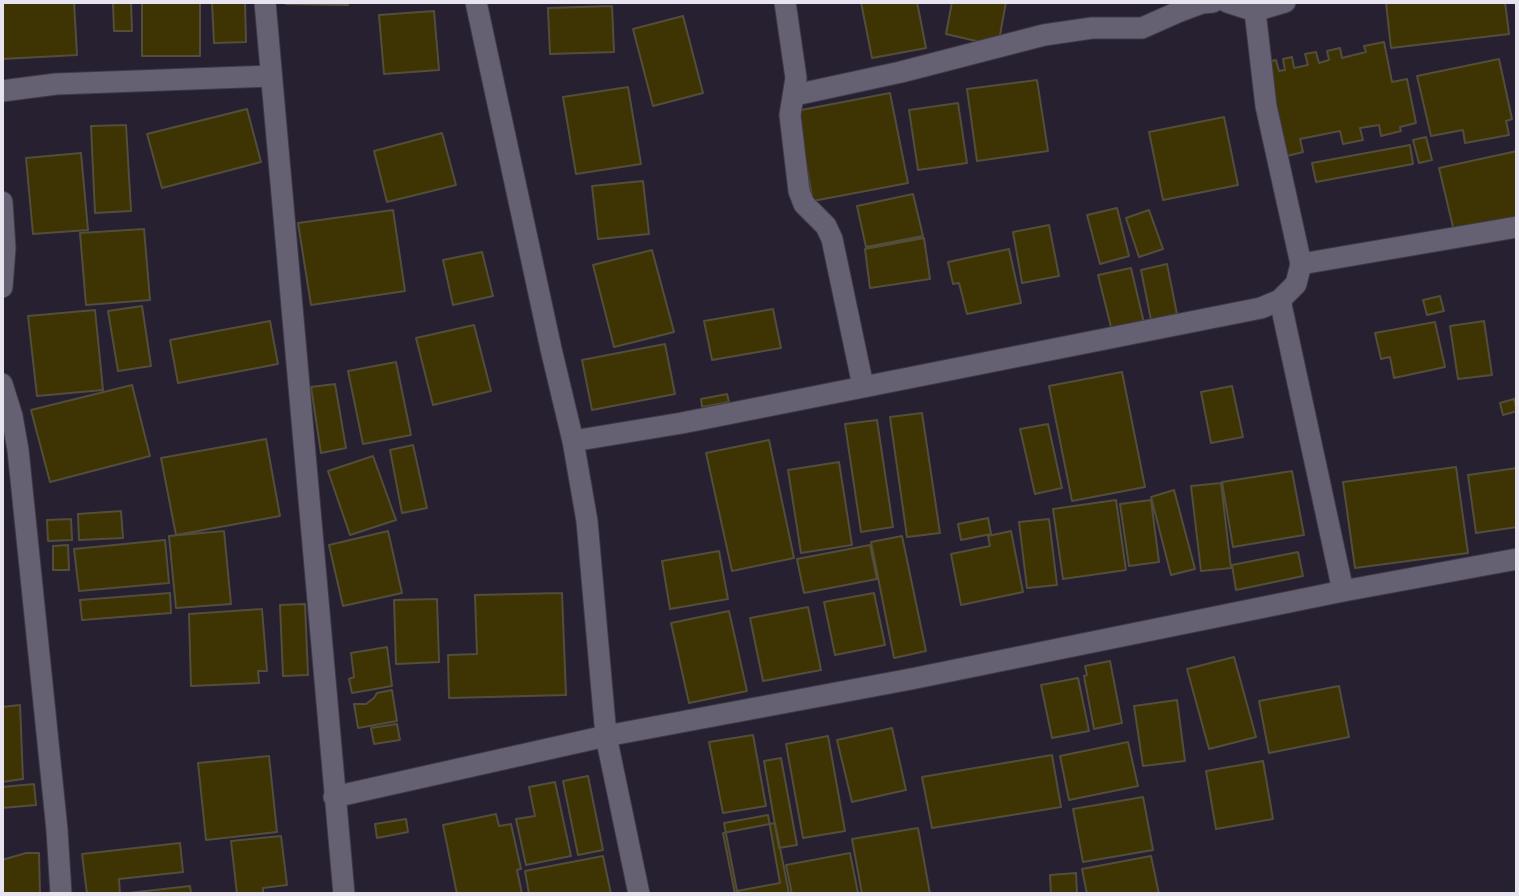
<!DOCTYPE html>
<style>
body{margin:0}
#map{position:relative;width:1519px;height:896px;overflow:hidden;background:#262030;font-family:Cabin,sans-serif}
canvas{display:block}
.frame{position:absolute;inset:0;border:4px solid #e8e4ef;pointer-events:none}
</style>
<div id="map">
<canvas width="1519" height="896"></canvas>
<div class="frame"></div>
</div>
<script>
const c = document.querySelector('canvas').getContext('2d');
c.lineJoin = 'round';
function fillPath(path, color) { c.fillStyle = color; c.fill(path, 'evenodd'); }
const poly = rows => new Path2D(rows.map(r => 'M' + r).join(''));
function stroke(path, color, width, dash) { c.strokeStyle = color; c.lineWidth = width; c.lineCap = dash ? 'butt' : 'round'; c.setLineDash(dash || []); c.stroke(path); }
const building = poly([
 [2,2,74,2,77,55,2,59,2,2],
 [131,2,132,31,114,31,113,3,131,2],
 [142,2,200,2,200,56,142,56,142,2],
 [212,2,245,2,246,42,214,43,212,2],
 [286,2,348,2,348,5,286,4,286,2],
 [861,2,917,2,926,48,872,58,861,2],
 [952,2,1006,2,998,46,946,34,952,2],
 [1401,2,1505,2,1509,34,1391,48,1386,3,1401,2],
 [612,6,614,52,550,54,548,8,612,6],
 [434,11,439,70,384,74,379,15,434,11],
 [683,16,703,93,653,106,633,29,683,16],
 [1384,42,1392,82,1407,79,1416,123,1400,127,1401,131,1381,136,1379,125,1360,128,1363,140,1343,144,1340,131,1300,139,1303,152,1287,156,1266,62,1276,60,1279,71,1285,70,1283,59,1292,57,1294,68,1308,65,1305,54,1316,52,1319,63,1329,60,1327,51,1340,48,1342,58,1366,52,1364,46,1384,42],
 [1499,59,1512,119,1506,121,1509,135,1465,143,1463,130,1431,136,1417,76,1499,59],
 [1037,80,1048,151,977,161,967,89,1037,80],
 [628,87,641,164,576,174,563,97,628,87],
 [890,93,908,183,813,201,796,111,890,93],
 [958,103,967,163,918,170,909,110,958,103],
 [247,109,261,162,162,188,147,134,247,109],
 [1224,117,1238,185,1163,200,1149,132,1224,117],
 [126,125,131,211,95,213,91,126,126,125],
 [442,133,456,185,387,202,374,151,442,133],
 [1426,137,1432,160,1419,163,1413,140,1426,137],
 [1410,145,1413,164,1316,182,1312,163,1410,145],
 [1517,151,1517,224,1454,231,1439,168,1517,151],
 [81,153,88,230,33,234,26,158,81,153],
 [643,181,649,234,598,239,592,186,643,181],
 [913,194,923,236,866,247,857,206,913,194],
 [1117,208,1129,256,1100,264,1087,215,1117,208],
 [393,210,405,291,311,305,298,223,393,210],
 [1149,210,1163,249,1139,257,1126,218,1149,210],
 [1049,225,1059,276,1022,283,1013,232,1049,225],
 [144,229,150,300,86,305,80,233,144,229],
 [924,238,930,279,870,288,865,249,924,238],
 [1009,249,1021,303,967,314,959,283,953,284,948,262,1009,249],
 [652,250,674,332,614,347,593,265,652,250],
 [482,252,493,296,453,305,443,260,482,252],
 [1167,264,1177,314,1151,320,1141,270,1167,264],
 [1131,268,1144,323,1112,331,1098,275,1131,268],
 [1440,296,1444,311,1427,315,1423,300,1440,296],
 [142,306,151,366,118,371,108,311,142,306],
 [773,309,781,348,712,360,704,321,773,309],
 [95,310,103,390,37,396,28,316,95,310],
 [270,321,278,364,178,383,170,340,270,321],
 [1484,321,1492,375,1458,379,1450,326,1484,321],
 [1435,322,1445,367,1394,378,1390,357,1381,359,1375,333,1435,322],
 [474,325,491,391,433,405,416,338,474,325],
 [665,344,675,394,592,410,582,360,665,344],
 [396,362,411,435,363,444,348,371,396,362],
 [1122,372,1145,487,1072,501,1049,386,1122,372],
 [335,384,346,448,321,453,311,387,335,384],
 [132,385,150,456,50,482,31,410,132,385],
 [1232,386,1243,437,1211,443,1201,392,1232,386],
 [727,394,729,402,702,407,701,399,727,394],
 [1514,399,1517,411,1503,415,1500,403,1514,399],
 [922,413,940,533,907,537,890,417,922,413],
 [877,420,893,527,861,532,845,424,877,420],
 [1048,424,1062,488,1035,494,1020,429,1048,424],
 [266,439,280,516,176,535,161,458,266,439],
 [769,440,794,558,732,571,706,453,769,440],
 [413,445,427,508,402,513,390,450,413,445],
 [373,456,396,520,350,535,328,471,373,456],
 [839,462,852,545,801,553,788,470,839,462],
 [1456,467,1468,553,1355,568,1343,482,1456,467],
 [1517,468,1517,527,1476,533,1468,475,1517,468],
 [1292,471,1304,535,1233,547,1222,482,1292,471],
 [1221,483,1231,568,1201,571,1191,486,1221,483],
 [1174,490,1195,569,1171,575,1151,497,1174,490],
 [1116,500,1126,570,1063,579,1053,509,1116,500],
 [1151,500,1159,562,1129,566,1120,504,1151,500],
 [121,511,123,538,79,540,78,514,121,511],
 [988,518,991,534,961,540,958,524,988,518],
 [71,519,72,540,48,541,47,520,71,519],
 [1049,519,1057,585,1027,588,1019,522,1049,519],
 [224,531,231,604,176,608,169,536,224,531],
 [388,531,402,593,343,606,329,545,388,531],
 [1011,531,1023,592,961,605,951,554,990,546,988,536,1011,531],
 [902,536,926,651,894,658,871,542,902,536],
 [165,540,169,583,79,591,74,549,165,540],
 [68,545,69,570,53,570,53,546,68,545],
 [870,545,877,579,804,593,797,559,870,545],
 [719,551,728,599,670,609,662,561,719,551],
 [1298,552,1303,576,1236,590,1232,565,1298,552],
 [170,593,171,613,82,620,80,600,170,593],
 [562,593,566,695,449,698,448,655,477,654,475,595,562,593],
 [874,593,885,645,835,655,824,602,874,593],
 [437,599,439,662,396,664,394,600,437,599],
 [305,604,308,675,283,676,280,605,305,604],
 [808,607,821,670,763,681,750,618,808,607],
 [262,609,267,671,258,671,259,683,191,686,189,614,262,609],
 [729,611,747,691,689,703,671,623,729,611],
 [387,647,392,686,352,693,349,679,354,677,351,653,387,647],
 [1234,657,1256,737,1209,749,1187,669,1234,657],
 [1110,661,1122,723,1094,729,1084,676,1087,675,1085,666,1110,661],
 [1078,678,1089,731,1052,738,1041,685,1078,678],
 [1339,686,1349,737,1269,753,1259,701,1339,686],
 [392,690,397,721,358,728,354,704,366,704,374,698,377,693,392,690],
 [1177,700,1185,761,1143,766,1134,706,1177,700],
 [20,705,23,779,2,782,2,707,20,705],
 [397,724,400,740,374,744,371,728,397,724],
 [892,728,906,790,852,802,837,740,892,728],
 [753,735,766,806,723,813,709,742,753,735],
 [828,736,845,831,803,838,786,744,828,736],
 [1128,742,1138,786,1069,800,1060,756,1128,742],
 [1052,755,1061,807,932,828,922,777,1052,755],
 [269,756,277,832,206,840,198,763,269,756],
 [781,758,797,845,779,848,764,761,781,758],
 [1263,761,1273,819,1216,829,1206,771,1263,761],
 [588,776,603,850,578,855,563,781,588,776],
 [555,782,571,856,526,865,516,819,535,816,529,787,555,782],
 [34,784,36,805,2,808,2,787,34,784],
 [1143,797,1153,850,1083,862,1073,809,1143,797],
 [496,814,499,826,511,824,521,869,517,870,522,894,457,894,443,825,496,814],
 [768,815,780,883,737,891,724,823,768,815],
 [406,819,408,832,377,838,375,824,406,819],
 [775,823,789,893,735,894,723,833,775,823],
 [918,828,930,894,862,894,852,839,918,828],
 [281,836,287,885,263,888,263,893,237,894,231,841,281,836],
 [180,843,183,872,119,879,120,894,190,886,191,894,87,894,82,854,180,843],
 [26,853,39,853,40,894,2,894,2,860,26,853],
 [850,853,858,893,792,894,786,865,850,853],
 [603,856,611,894,529,894,525,871,603,856],
 [1151,856,1159,894,1087,894,1082,869,1151,856],
 [1076,873,1077,894,1051,894,1050,875,1076,873]
]);
const street = poly([
 [265,2,344,894],
 [476,2,551,349,573,441,587,521,606,736,639,894],
 [785,2,796,78,790,115,799,191,804,204,826,226,832,239,863,386],
 [1227,2,1255,11,1285,2],
 [2,91,56,84,271,76],
 [795,95,901,72,1044,35,1092,28,1142,28,1178,12,1202,3,1213,2],
 [2,202,5,248,2,287],
 [1301,264,1517,227],
 [1280,300,1343,591],
 [2,384,12,416,18,450,57,830,61,894],
 [573,441,682,423,1261,308,1280,300,1296,284,1301,264,1266,106,1255,11],
 [334,797,606,736,911,679,1343,591,1517,559]
]);
fillPath(building, '#3e3302');
stroke(building, '#534e3c', 2);
stroke(street, '#3f3a47', 23);
stroke(street, '#666073', 21);
</script>
